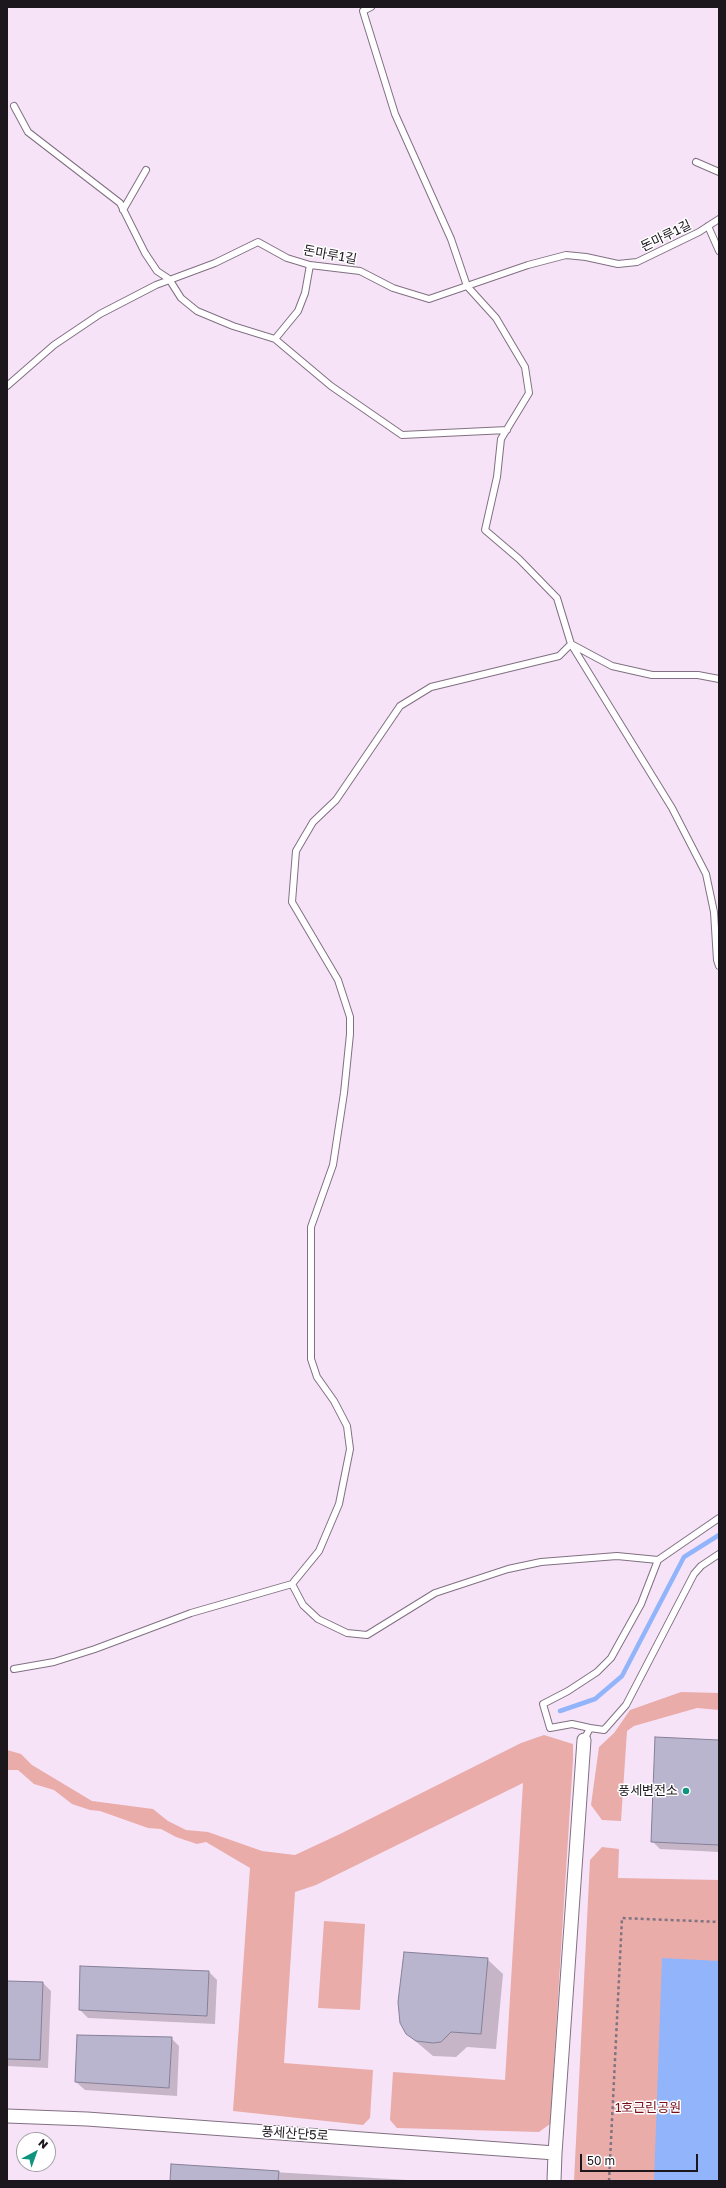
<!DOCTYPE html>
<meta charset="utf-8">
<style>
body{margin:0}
#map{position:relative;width:726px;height:2188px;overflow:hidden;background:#f7e3f8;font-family:"Golos Text",sans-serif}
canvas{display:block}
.frame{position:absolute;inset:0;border:8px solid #1c161d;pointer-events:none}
.north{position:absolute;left:16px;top:2132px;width:40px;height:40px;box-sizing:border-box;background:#fff;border:1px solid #a4a2a5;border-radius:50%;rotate:41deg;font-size:11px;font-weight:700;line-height:16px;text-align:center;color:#1c161d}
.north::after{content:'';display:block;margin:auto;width:14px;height:18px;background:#0f947d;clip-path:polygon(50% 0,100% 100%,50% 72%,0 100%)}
.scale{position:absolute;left:580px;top:2154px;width:118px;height:18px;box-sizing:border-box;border:2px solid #1c161d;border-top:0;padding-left:5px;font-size:12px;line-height:14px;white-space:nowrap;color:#1c161d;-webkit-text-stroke:3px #fff;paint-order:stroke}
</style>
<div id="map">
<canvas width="726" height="2188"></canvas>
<div class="frame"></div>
<div class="north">N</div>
<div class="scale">50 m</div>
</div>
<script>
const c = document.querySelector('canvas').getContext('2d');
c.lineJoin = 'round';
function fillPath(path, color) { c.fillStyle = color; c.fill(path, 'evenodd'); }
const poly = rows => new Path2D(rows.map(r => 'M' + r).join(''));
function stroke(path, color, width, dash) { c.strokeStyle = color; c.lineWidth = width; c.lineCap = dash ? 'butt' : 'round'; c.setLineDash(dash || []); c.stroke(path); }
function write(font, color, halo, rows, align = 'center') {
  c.font = font + ' "Golos Text","Noto Sans KR",sans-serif'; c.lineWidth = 3; c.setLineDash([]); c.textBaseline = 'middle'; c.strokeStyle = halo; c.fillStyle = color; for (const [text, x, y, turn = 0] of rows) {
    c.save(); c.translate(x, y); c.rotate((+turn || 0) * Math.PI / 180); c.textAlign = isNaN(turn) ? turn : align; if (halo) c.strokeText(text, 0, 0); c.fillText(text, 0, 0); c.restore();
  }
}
const green = poly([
 [681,1692,719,1693,719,1710,697,1708,634,1726,627,1731,621,1821,602,1820,591,1805,599,1747,614,1733,630,1710],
 [544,1735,573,1744,573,1760,550,2124,539,2132,397,2128,390,2120,393,2072,505,2080,523,1783,316,1885,295,1892,284,2063,373,2070,370,2118,363,2125,233,2111,250,1868,206,1842,197,1844,176,1837,161,1829,148,1828,100,1811,90,1810,72,1804,54,1790,34,1784,18,1770,7,1770,7,1750,21,1754,32,1765,92,1801,153,1809,168,1821,186,1830,208,1832,262,1851,295,1855,340,1834,521,1743],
 [602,1847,619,1849,618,1878,719,1880,719,2181,574,2181,590,1860],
 [324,1921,365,1924,360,2010,318,2008]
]);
const water = poly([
 [662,1958,719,1961,719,2181,654,2181]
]);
const shadow = poly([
 [719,1741,719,1852,660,1849,652,1841],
 [487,1959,503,1974,496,2049,467,2047,456,2057,433,2056,407,2034],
 [209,1972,217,1980,215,2024,88,2018,80,2010],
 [7,1982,43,1983,51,1991,48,2068,7,2066],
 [171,2038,179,2046,177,2096,85,2090,76,2082],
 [172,2166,425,2181,171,2181]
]);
const stream = poly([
 [560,1711,595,1699,622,1676,684,1557,719,1535]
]);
const building = poly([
 [655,1737,719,1740,719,1845,651,1842,655,1737],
 [404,1952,488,1958,481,2034,451,2032,441,2042,433,2043,416,2041,406,2034,400,2023,398,2002,404,1952],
 [80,1966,209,1971,207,2016,79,2010,80,1966],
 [7,1981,43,1982,40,2060,7,2059,7,1981],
 [77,2035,172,2037,169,2088,75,2082,77,2035],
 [171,2164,279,2171,278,2181,170,2181,171,2164]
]);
const path = poly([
 [609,2181,622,1918,719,1922]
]);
const lane = poly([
 [371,7,363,11,395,114,451,239,467,286,496,318,525,367,529,393,501,439,497,477,485,530,519,559,557,598,571,644,612,666,652,675,698,675,719,679],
 [14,106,28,132,120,203,145,253,157,271,169,279,181,298,197,311,233,326,275,339,331,386,402,435,507,430],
 [696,162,719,172],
 [123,210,146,170],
 [708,226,719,251],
 [275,339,298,311,305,293,310,265],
 [7,386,54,345,100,314,156,285,215,263,258,242,287,258,310,265,360,271,393,288,429,299,528,265,566,255,586,257,618,264,637,262,699,232,719,219],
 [658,1560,719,1518],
 [14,1669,54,1662,95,1649,191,1613,292,1584],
 [590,1728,604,1730,626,1705,694,1574,701,1566,719,1554],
 [584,1740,590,1728,572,1724,550,1728,543,1704,568,1691,597,1672,611,1658,641,1604,658,1560,617,1556,541,1562,508,1569,435,1593,367,1635,347,1633,318,1619,303,1605,292,1584,319,1551,339,1504,350,1449,347,1426,334,1401,317,1377,311,1359,311,1227,333,1165,344,1093,350,1034,350,1017,338,980,292,902,296,851,313,822,336,800,400,706,431,687,559,656,571,644,672,808,706,874,714,912,717,960,719,966]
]);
const street = poly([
 [7,2116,87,2119,555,2153,554,2181],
 [555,2153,584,1740]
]);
const markers = [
 [686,1791,4,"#0f947d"]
];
const streetNames = [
 ["돈마루1길",666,236,-26],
 ["돈마루1길",330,255,10],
 ["풍세산단5로",295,2134,4]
];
const poiNames = [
 ["풍세변전소",678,1791]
];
const parkNames = [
 ["1호근린공원",648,2108]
];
fillPath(green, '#e9aca9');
fillPath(water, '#92b4fa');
fillPath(shadow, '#0003');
stroke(stream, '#92b4fa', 4.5);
fillPath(building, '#b9b5ce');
stroke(building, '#858097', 1);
stroke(lane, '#817082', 8);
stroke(street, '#817082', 15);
stroke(path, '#817482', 2.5, [3, 3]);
stroke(lane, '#fff', 6);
stroke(street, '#fff', 13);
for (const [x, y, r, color] of markers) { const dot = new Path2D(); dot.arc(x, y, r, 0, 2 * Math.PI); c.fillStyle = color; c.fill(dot); stroke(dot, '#fff', 1.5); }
write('13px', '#1c161d', '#fff', streetNames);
write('13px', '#1c161d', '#fff', poiNames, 'right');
write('13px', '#780d1b', '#fff', parkNames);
</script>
